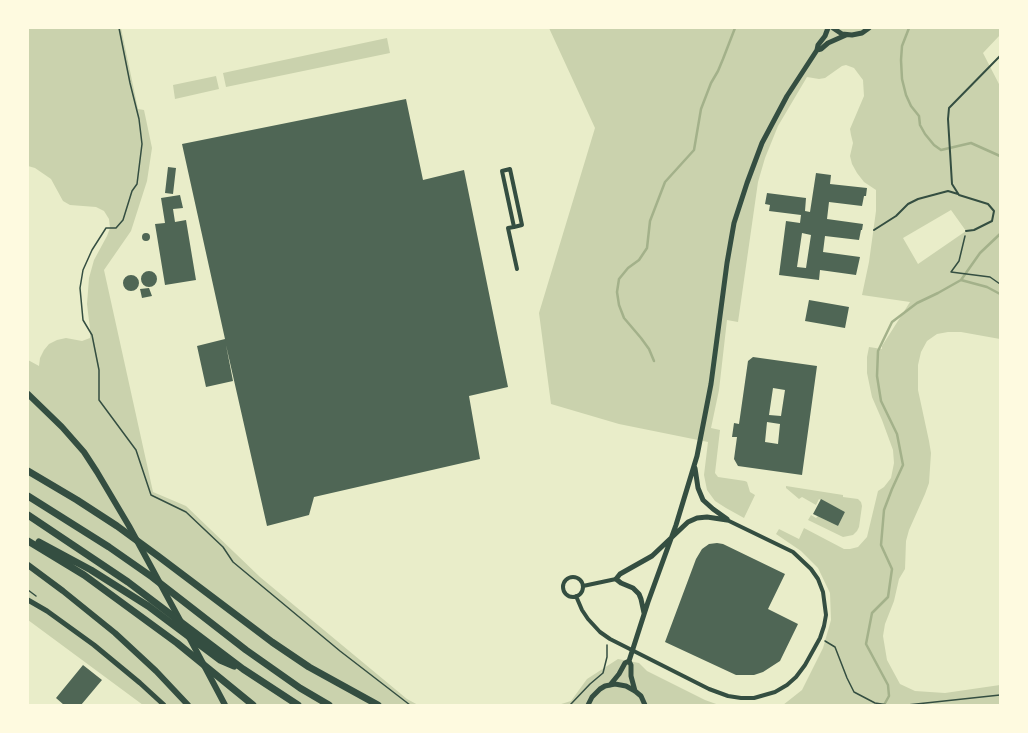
<!DOCTYPE html>
<style>
body{margin:0}
#map{position:relative;width:1028px;height:733px;overflow:hidden;background:#e9edc9;font-family:"Archivo Narrow",sans-serif}
canvas{display:block}
.frame{position:absolute;inset:0;border:29px solid #fefae0;pointer-events:none}
</style>
<div id="map">
<canvas width="1028" height="733"></canvas>
<div class="frame"></div>
</div>
<script>
const c = document.querySelector('canvas').getContext('2d');
c.lineJoin = 'round';
function fillPath(path, color) { c.fillStyle = color; c.fill(path, 'evenodd'); }
const poly = rows => new Path2D(rows.map(r => 'M' + r).join(''));
function stroke(path, color, width, dash) { c.strokeStyle = color; c.lineWidth = width; c.lineCap = dash ? 'butt' : 'round'; c.setLineDash(dash || []); c.stroke(path); }
const green = poly([
 [28,28,121,28,138,109,144,110,152,148,147,181,131,231,104,270,153,492,186,506,260,577,407,699,418,705,143,705,28,620,28,360,39,366,40,358,44,350,49,344,57,340,66,338,82,341,90,338,90,329,87,304,89,278,94,260,107,236,110,228,109,219,104,211,96,207,70,205,63,201,51,179,35,168,28,166],
 [549,28,1000,28,1000,35,983,53,1000,86,1000,339,961,332,948,332,937,334,927,341,921,352,918,365,918,390,929,441,931,453,929,483,925,494,909,530,906,541,905,569,899,579,894,601,885,624,883,636,887,660,900,684,915,691,945,693,1000,685,1000,705,783,705,802,690,823,648,831,620,830,593,818,568,801,551,776,534,779,529,799,539,804,528,844,549,850,549,858,547,867,537,878,491,884,487,891,478,894,463,893,450,882,420,872,397,867,373,867,357,869,347,882,349,882,346,910,302,862,295,869,262,876,211,876,190,864,182,857,173,852,164,850,156,853,143,851,135,850,129,864,96,863,80,854,68,846,65,842,66,825,78,819,79,807,77,778,126,765,158,758,182,738,322,727,320,719,390,711,428,720,430,715,473,718,477,745,481,747,482,750,492,755,495,744,518,726,508,715,501,707,490,704,475,708,442,619,424,551,404,539,313,595,128],
 [951,210,966,231,918,264,903,238],
 [387,38,390,53,226,87,223,73],
 [216,76,219,89,175,99,173,85],
 [786,486,843,495,843,497,858,499,861,502,862,506,859,527,857,531,853,535,843,537,808,520,811,515,816,518,818,516,838,526,845,512,819,499,816,505,802,497,799,499,786,488],
 [618,659,639,663,647,671,705,700,719,705,558,705,571,701,587,679]
]);
const stream = poly([
 [909,28,902,46,901,60,902,79,906,95,911,106,919,116,920,125,925,134,934,145,941,150,971,143,1000,156],
 [961,280,987,287,1000,294],
 [654,361,649,349,641,338,624,318,619,305,617,292,619,279,628,268,639,260,647,248,650,221,665,182,694,150,701,109,711,83,718,71,723,59,735,28],
 [884,705,889,696,888,685,866,644,872,613,888,597,892,569,881,545,884,510,892,489,903,465,897,434,881,401,877,376,878,351,892,322,917,303,938,293,961,280,980,253,1000,234]
]);
const building = poly([
 [406,99,423,180,464,170,508,387,469,396,480,459,314,497,309,515,267,526,226,345,233,381,206,387,197,346,225,339,182,144],
 [168,167,176,168,173,194,165,193],
 [816,173,831,175,830,184,867,188,866,196,864,196,862,206,829,202,827,219,863,224,862,230,861,230,859,240,825,236,823,252,860,257,856,275,820,270,819,280,779,275,786,221,800,223,801,215,769,211,770,205,765,204,767,193,806,198,805,211,810,212],
 [802,233,811,235,806,268,797,267],
 [180,195,183,208,173,209,175,222,186,220,196,280,165,285,155,224,165,223,161,198],
 '142 237a4 4 0 1 1 8 0a4 4 0 1 1-8 0Z',
 '141 279a8 8 0 1 1 16 0a8 8 0 1 1-16 0Z',
 '123 283a8 8 0 1 1 16 0a8 8 0 1 1-16 0Z',
 [149,288,152,296,142,298,140,289],
 [809,300,849,307,845,328,805,321],
 [753,357,817,366,802,475,738,466,734,459,737,437,732,437,734,423,739,424,748,361],
 [773,388,785,390,781,416,769,415],
 [767,422,780,424,778,444,765,442],
 [821,499,845,512,838,526,813,514],
 [717,543,723,544,785,574,768,609,798,624,780,661,763,672,754,675,736,675,665,642,696,559,702,549,709,544],
 [83,665,102,680,81,705,64,705,56,698]
]);
const path = poly([
 [119,28,130,83,139,119,142,144,137,184,132,191,123,220,116,228,106,228,92,250,83,270,80,288,83,320,92,335,99,370,99,400,136,450,151,495,186,512,223,547,233,562,340,651,410,705],
 [965,236,959,261,951,272,990,277,1000,284],
 [28,590,36,596],
 [825,641,835,647,847,678,854,692,875,703,888,705],
 [570,705,590,684,603,673,607,657,607,645],
 [907,705,1000,695]
]);
const service = poly([
 [874,230,896,216,908,204,918,199,948,191,958,194],
 [966,231,974,230,992,221,994,211,988,204,959,195,952,184,948,119,949,108,1000,56]
]);
const minor = poly([
 [514,227,502,171,510,169,522,225,514,227,508,228,517,269],
 '563 587a10 10 0 1 1 20 0a10 10 0 1 1-20 0Z',
 [583,586,616,579],
 [576,596,582,610,588,619,600,632,610,639,709,689,728,696,741,698,754,698,775,692,787,685,796,677,805,665,820,638,824,626,826,615,823,592,818,579,811,569,793,552,727,520]
]);
const tertiary = poly([
 [833,28,842,34,852,35,862,33,869,28],
 [817,50,821,49,828,43,846,35],
 [695,468,698,488,703,500,713,509,727,519],
 [28,600,47,611,94,645,140,683,164,705],
 [644,613,641,599,639,594,633,588,621,583,616,579,620,574,652,556,688,522,697,518,707,517,727,520],
 [629,661,631,665,631,676,635,691],
 [610,685,619,674,625,663,629,661,648,602,676,525,697,456,711,384,727,263,734,223,747,183,762,143,787,96,817,50,818,45,825,36,828,28],
 [588,705,592,697,600,689,605,686,615,684,626,686,635,691,641,696,645,705]
]);
const primary = poly([
 [28,394,62,427,84,452,97,472,129,526,181,622],
 [28,565,63,591,115,633,156,671,188,705],
 [189,637,225,705]
]);
const motorway = poly([
 [28,471,77,500,117,526,158,556,272,642,309,667,378,705],
 [28,496,109,547,152,577,246,650,300,688,329,705],
 [28,515,128,582,243,669,298,705],
 [28,541,84,575,177,643,253,705],
 [39,542,91,570,148,606,220,660,234,666]
]);
fillPath(green, '#cad2ad');
stroke(stream, '#a3b18a', 2.5);
fillPath(building, '#4f6655');
stroke(path, '#344e41', 1.5);
stroke(service, '#344e41', 2);
stroke(minor, '#344e41', 4);
stroke(tertiary, '#344e41', 5);
stroke(primary, '#344e41', 6);
stroke(motorway, '#344e41', 7);
</script>
